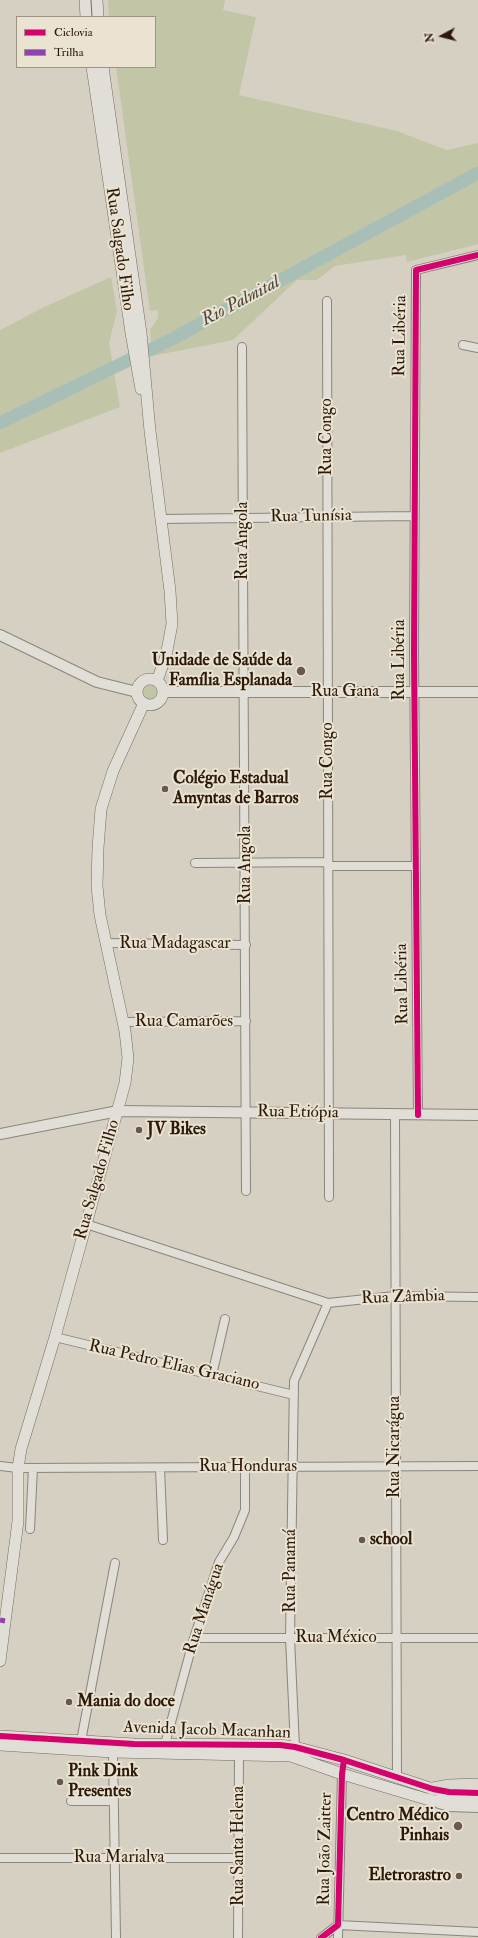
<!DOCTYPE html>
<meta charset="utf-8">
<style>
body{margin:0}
#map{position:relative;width:478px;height:1938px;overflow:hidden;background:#d6d0c2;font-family:"IM FELL Double Pica",serif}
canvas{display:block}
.legend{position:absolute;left:16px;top:16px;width:140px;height:52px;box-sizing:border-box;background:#eae3d2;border:1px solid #9e9282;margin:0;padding:5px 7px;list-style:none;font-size:12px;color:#2c190a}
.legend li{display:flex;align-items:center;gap:8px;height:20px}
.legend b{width:20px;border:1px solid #9e9282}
.north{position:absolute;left:422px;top:16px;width:40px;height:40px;-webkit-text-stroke:3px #eae3d2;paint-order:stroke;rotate:263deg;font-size:11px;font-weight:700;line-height:16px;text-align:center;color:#2c190a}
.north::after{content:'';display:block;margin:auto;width:14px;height:18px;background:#2c190a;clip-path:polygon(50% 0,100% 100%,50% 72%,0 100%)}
</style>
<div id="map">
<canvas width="478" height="1938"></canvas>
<ul class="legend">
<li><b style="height:5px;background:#d6006c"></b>Ciclovia</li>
<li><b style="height:5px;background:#8e44ad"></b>Trilha</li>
</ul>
<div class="north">N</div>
</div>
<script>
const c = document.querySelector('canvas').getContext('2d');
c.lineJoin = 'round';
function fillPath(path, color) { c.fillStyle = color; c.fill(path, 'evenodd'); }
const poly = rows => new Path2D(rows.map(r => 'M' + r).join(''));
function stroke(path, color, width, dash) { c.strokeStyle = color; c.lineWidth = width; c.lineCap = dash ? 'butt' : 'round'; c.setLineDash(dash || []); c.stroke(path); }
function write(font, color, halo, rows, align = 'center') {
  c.font = font + ' "IM FELL Double Pica",serif'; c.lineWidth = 4; c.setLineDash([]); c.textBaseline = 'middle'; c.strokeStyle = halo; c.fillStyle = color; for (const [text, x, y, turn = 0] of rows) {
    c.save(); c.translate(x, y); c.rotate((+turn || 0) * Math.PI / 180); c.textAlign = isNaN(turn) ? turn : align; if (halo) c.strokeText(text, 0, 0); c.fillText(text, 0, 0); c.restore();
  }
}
const green = poly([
 [108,0,225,0,223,10,256,17,239,95,397,131,447,150,478,143,478,244,407,262,406,255,335,266,317,280,297,280,233,340,152,356,150,330,158,318,158,310,150,311,116,67,155,67,155,17,109,17],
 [111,277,117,311,109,343,120,407,0,453,0,330,44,307],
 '143 692a7 7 0 1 1 14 0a7 7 0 1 1-14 0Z'
]);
const river = poly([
 [0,423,174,338,478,173]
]);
const minor = poly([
 [327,301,329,1197],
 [463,345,478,348],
 [242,347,246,1191],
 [161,519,413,516],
 [195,863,328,862],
 [328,866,415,866],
 [105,943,246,945],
 [123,1022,246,1021],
 [395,1115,397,1778],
 [418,1115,414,652,416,270,478,255],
 [86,1224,328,1303,395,1296,478,1297],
 [55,1337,294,1395],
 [212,1375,225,1319],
 [0,1466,18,1468,478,1466],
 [160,1468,163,1540],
 [30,1529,33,1468],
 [194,1638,478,1638],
 [81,1741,115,1563],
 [295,1747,290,1638,294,1381,328,1303],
 [164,1748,194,1638,219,1562,234,1537,245,1510,245,1467],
 [113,1752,116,1938],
 [71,1801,114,1801],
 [0,1858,239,1858],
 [338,1925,478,1932],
 [238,1938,239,1753],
 [321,1938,338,1925],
 [338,1938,342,1774]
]);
const tertiary = poly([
 [0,635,97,682,137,692],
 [164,692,478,692],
 [0,1134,118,1111,478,1115],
 [439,1803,449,1806,478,1807]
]);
const secondary = poly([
 [85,0,86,17],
 [97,0,98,17],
 [92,67,131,333,141,389],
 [103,67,141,333,150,431,170,591,172,624,166,656,157,681],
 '137 692a13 13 0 1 1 26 0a13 13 0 1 1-26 0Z',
 [0,1661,18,1521,18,1468,21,1449,55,1337,125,1083,128,1058,125,1031,100,915,97,886,98,848,101,809,113,771,144,703],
 [0,1736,134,1744,280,1745,295,1747,344,1760,433,1789,449,1792,474,1794],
 [0,1745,113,1752,291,1756,342,1774,433,1801,478,1800]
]);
const trunk = poly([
 [433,1789,449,1786,478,1785]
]);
const quiet = poly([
 [0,1620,5,1621]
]);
const cycleway = poly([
 [418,1115,414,652,416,270,478,255],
 [0,1736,134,1744,280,1745,295,1747,344,1760,433,1789,449,1792,478,1793],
 [321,1938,338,1925,342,1774,344,1760]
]);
const markers = [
 [301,671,5,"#68594a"],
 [165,789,4,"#68594a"],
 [139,1130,4,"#68594a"],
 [362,1540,4,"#68594a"],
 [69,1702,4,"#68594a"],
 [60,1782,4,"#68594a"],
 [458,1826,5,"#68594a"],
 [459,1876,4,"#68594a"]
];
const streetNames = [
 ["Rua Salgado Filho",119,249,82],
 ["Rua Libéria",401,336,-89],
 ["Rua Congo",327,437,-90],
 ["Rua Tunísia",311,517,-1],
 ["Rua Angola",243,541,-90],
 ["Rua Libéria",400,660,-90],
 ["Rua Gana",345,692],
 ["Rua Congo",328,761,-90],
 ["Rua Angola",246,865,-90],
 ["Rua Madagascar",175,944],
 ["Rua Libéria",403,984,-91],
 ["Rua Camarões",184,1022],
 ["Rua Etiópia",298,1113,1],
 ["Rua Salgado Filho",98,1180,-74],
 ["Rua Zâmbia",403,1298,-2],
 ["Rua Pedro Elias Graciano",174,1366,13],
 ["Rua Nicarágua",395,1447,-90],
 ["Rua Honduras",248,1467],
 ["Rua Panamá",291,1571,-90],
 ["Rua Manágua",205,1609,-72],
 ["Rua México",336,1638],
 ["Avenida Jacob Macanhan",207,1731,2],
 ["Rua Santa Helena",239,1846,-90],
 ["Rua João Zaitter",326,1849,-89],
 ["Rua Marialva",119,1858]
];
const poiNames = [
 ["Unidade de Saúde da",292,661,"right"],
 ["Família Esplanada",292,681,"right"],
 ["Colégio Estadual",173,779],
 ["Amyntas de Barros",173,799],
 ["JV Bikes",147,1130],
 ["school",370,1540],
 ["Mania do doce",77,1702],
 ["Pink Dink",68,1772],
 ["Presentes",68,1792],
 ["Centro Médico",449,1816,"right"],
 ["Pinhais",449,1836,"right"],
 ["Eletrorastro",451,1876,"right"]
];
const waterNames = [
 ["Rio Palmital",241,302,-28]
];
fillPath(green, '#c2c6a6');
stroke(river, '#a8bfb8', 13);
stroke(minor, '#8b857b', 10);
stroke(tertiary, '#8b857b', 12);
stroke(secondary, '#726c63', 12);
stroke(trunk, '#726c63', 14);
stroke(minor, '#e0ded6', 8);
stroke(tertiary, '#e0ded6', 10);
stroke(secondary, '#e0ded6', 11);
stroke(trunk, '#dbd8cf', 13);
stroke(quiet, '#8e44ad', 5, [10, 5]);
stroke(cycleway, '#d6006c', 6);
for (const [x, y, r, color] of markers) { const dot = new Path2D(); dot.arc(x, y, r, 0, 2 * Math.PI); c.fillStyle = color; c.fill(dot); stroke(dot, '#eae3d2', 1.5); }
write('17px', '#2c190a', '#eae3d2', streetNames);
write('bold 17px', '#2c190a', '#eae3d2', poiNames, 'left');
write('italic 18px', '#4b493d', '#eae3d2', waterNames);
</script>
